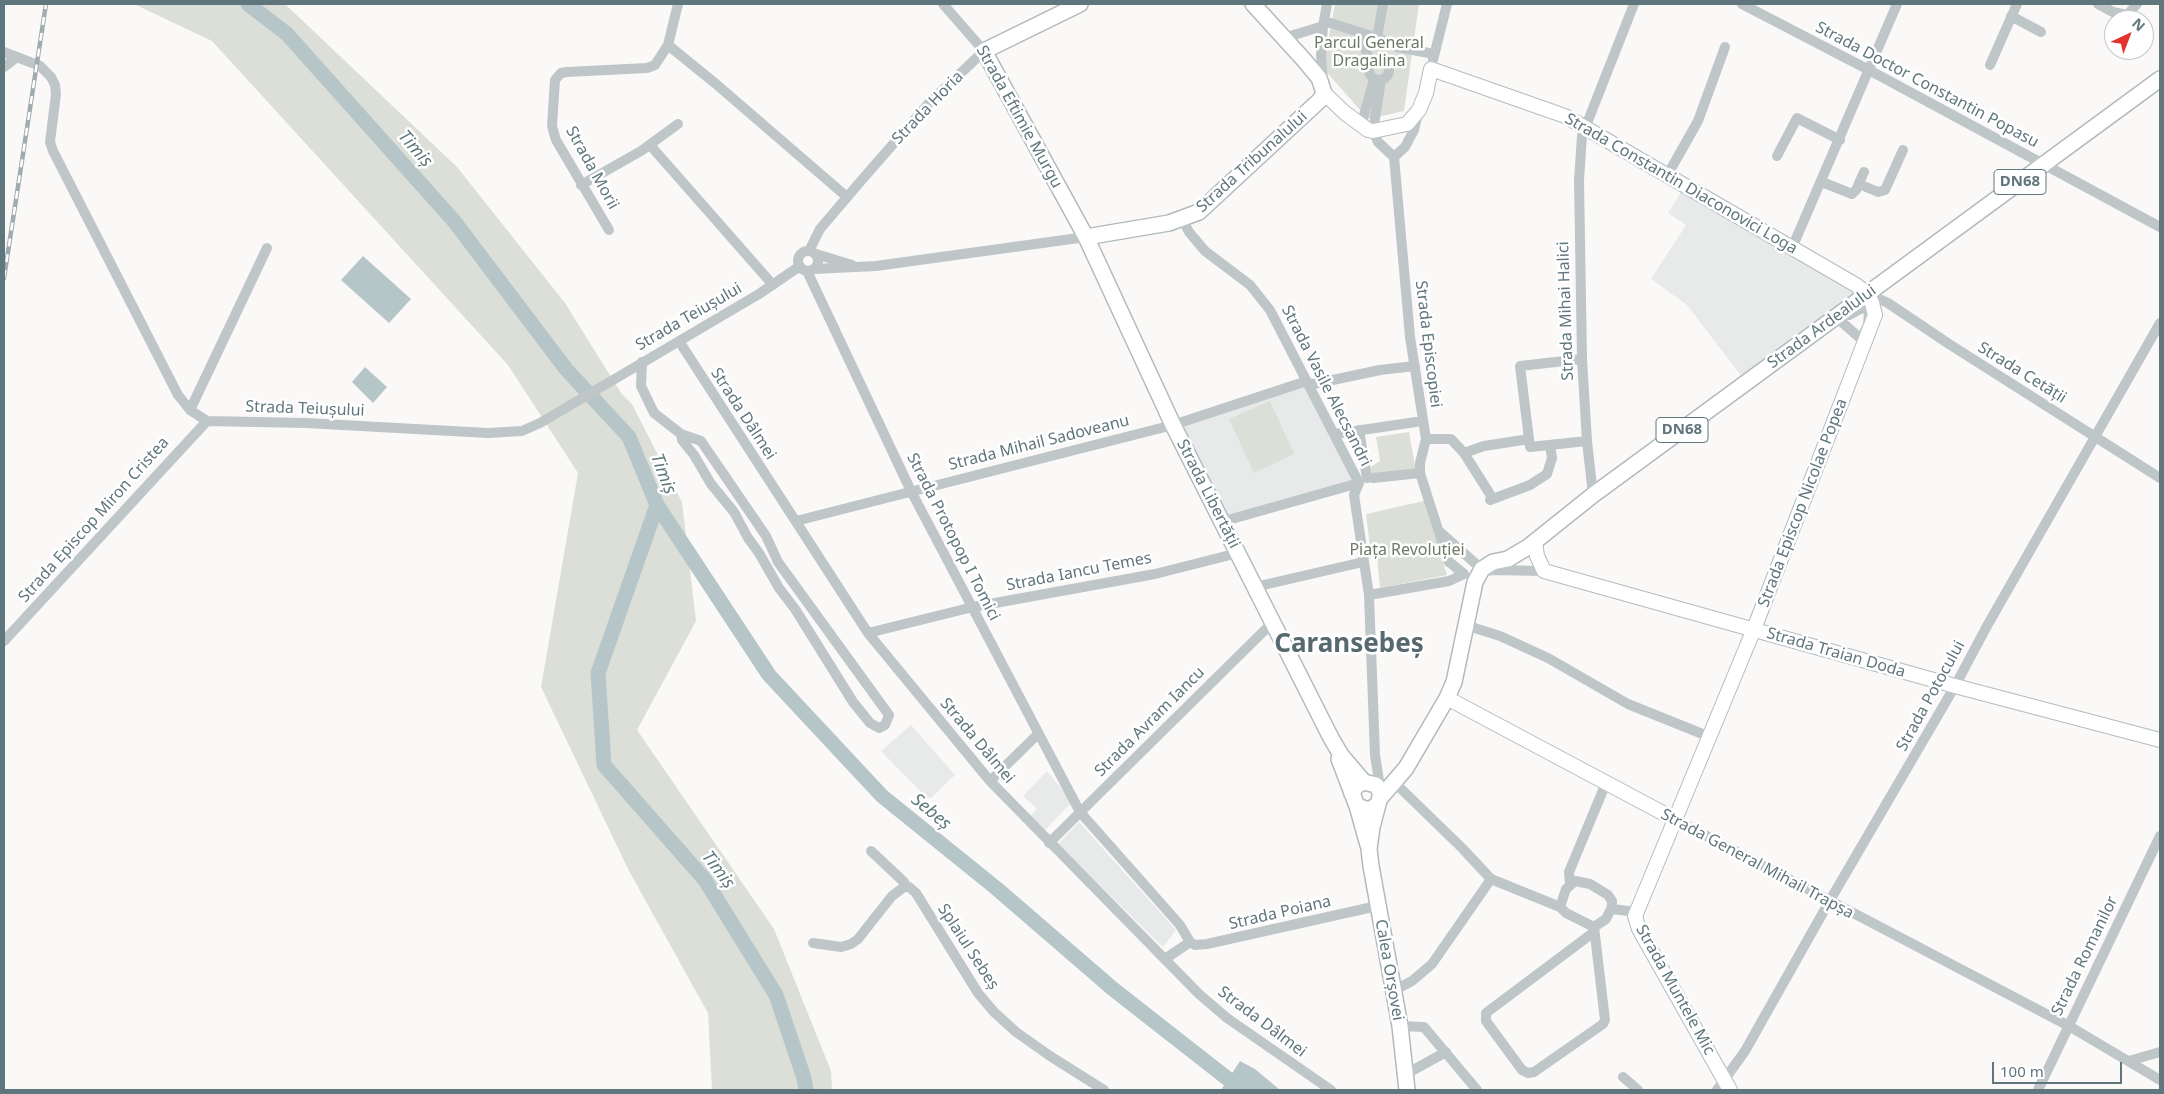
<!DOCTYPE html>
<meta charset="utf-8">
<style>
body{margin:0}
#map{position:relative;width:2164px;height:1094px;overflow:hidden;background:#faf9f8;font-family:"Noto Sans",sans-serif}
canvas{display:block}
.frame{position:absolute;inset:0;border:5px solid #60767d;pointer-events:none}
.north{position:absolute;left:2104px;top:10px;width:50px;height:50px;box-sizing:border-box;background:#fff;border:1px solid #bfc8cb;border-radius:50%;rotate:43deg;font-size:14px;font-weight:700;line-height:20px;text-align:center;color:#60767d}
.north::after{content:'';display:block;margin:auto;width:18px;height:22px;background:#e3332e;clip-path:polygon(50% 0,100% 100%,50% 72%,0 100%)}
.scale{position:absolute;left:1992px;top:1062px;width:130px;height:22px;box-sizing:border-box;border:2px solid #60767d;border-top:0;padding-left:6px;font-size:15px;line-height:18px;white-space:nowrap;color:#60767d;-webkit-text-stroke:4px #fff;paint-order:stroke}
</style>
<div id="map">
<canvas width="2164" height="1094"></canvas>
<div class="frame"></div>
<div class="north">N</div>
<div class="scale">100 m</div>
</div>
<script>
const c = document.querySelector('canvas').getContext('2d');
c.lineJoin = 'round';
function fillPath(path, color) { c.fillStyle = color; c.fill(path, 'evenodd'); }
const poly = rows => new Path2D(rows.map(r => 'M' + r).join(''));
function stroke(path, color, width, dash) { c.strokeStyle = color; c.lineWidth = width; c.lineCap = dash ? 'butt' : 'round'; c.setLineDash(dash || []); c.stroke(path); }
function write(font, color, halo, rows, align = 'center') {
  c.font = font + ' "Noto Sans",sans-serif'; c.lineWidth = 5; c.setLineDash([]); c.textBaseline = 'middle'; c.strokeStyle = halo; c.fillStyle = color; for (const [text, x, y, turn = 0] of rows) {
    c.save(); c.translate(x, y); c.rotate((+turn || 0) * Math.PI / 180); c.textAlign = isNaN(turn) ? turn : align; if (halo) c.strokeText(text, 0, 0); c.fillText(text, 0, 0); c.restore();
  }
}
const built = poly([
 [1683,189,1857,294,1742,377,1687,305,1651,279,1686,225,1668,213],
 [1307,381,1359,483,1221,522,1173,425],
 [911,725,955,775,931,798,927,798,881,751],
 [1047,771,1072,802,1045,830,1030,816,1037,809,1023,796],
 [1079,822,1176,930,1163,947,1058,844]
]);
const green = poly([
 [134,4,285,4,457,167,565,303,621,393,632,404,682,502,696,621,637,730,774,929,831,1071,832,1090,712,1090,708,1013,628,869,541,687,578,473,508,365,212,41],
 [1335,4,1419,4,1404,111,1368,119,1323,68],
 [1270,401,1294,454,1254,473,1229,419],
 [1409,432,1416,471,1370,476,1369,468,1380,461,1376,437],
 [1424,501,1447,575,1380,588,1376,546,1370,547,1366,514]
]);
const water = poly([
 [363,256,411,299,389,323,341,280],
 [365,367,387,387,373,403,352,382],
 [1240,1061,1255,1069,1280,1090,1221,1090]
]);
const river = poly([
 [248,4,287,34,387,146,454,221,566,369,629,437,657,505,769,675,882,796,996,888,1113,989,1242,1090],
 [657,505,598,673,604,765,705,880,776,995,804,1078,806,1090]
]);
const street = poly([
 [1742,4,1869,70,2160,227],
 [2098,4,2113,12,2127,15,2137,4],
 [2011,16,2041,32],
 [1324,21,1381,39,1397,47,1434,54],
 [1361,33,1370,64],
 [1284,38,1323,26],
 [1377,38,1383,4],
 [668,45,716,84,847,197],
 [4,52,40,66,51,77,55,85,56,94,50,142,53,151,178,395,190,410,207,421,306,423,488,433,522,431,540,423,759,294,800,266],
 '1369 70a10 10 0 1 1 20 0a10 10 0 1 1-20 0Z',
 [1433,60,1447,4],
 [1990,65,2017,4],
 [4,67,17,57],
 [1381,80,1373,131,1378,142,1394,157],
 [1323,82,1321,55,1323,26,1327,4],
 [1361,126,1374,79],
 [650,145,773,285],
 [1777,156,1797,118,1840,140],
 [1394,157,1405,147,1414,130,1418,113],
 [1668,174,1698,121,1725,47],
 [1822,182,1852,194,1856,190,1864,172],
 [1859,184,1878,192,1885,190,1903,150],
 [581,185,641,151,678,124],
 [1182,219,1189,232,1205,251,1250,285,1270,310,1359,483,1354,495,1369,595,1375,755,1379,781],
 [609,230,556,140,552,126,555,80,561,73,567,72,647,68,655,65,668,45,678,4],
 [1792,248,1897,4],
 [809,251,820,229,860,182,929,103,984,51,943,4],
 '798 261a10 10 0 1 1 20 0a10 10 0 1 1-20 0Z',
 [816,254,852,265],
 [814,269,876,266,1086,237],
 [807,271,911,491,1080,812,1180,925,1190,942],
 [1868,294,1888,303,1949,344,2160,478],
 [1836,317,1861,339,1868,325,1869,311,1865,308,1860,309,1849,315],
 [679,341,868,633,990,781,1199,994,1227,1018,1331,1090],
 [1582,359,1520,366,1530,447,1587,441],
 [642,362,641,386,654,413,681,434,701,441,766,536,778,562,889,715,885,725,879,728,870,723,853,702,795,609,779,588,759,553,748,538,734,512,711,484,694,455,682,440,681,434],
 [1309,385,1380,370,1415,366],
 [190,410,267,248],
 [1359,430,1367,478],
 [1335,434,1416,422],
 [1426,439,1451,439,1464,453,1484,446,1529,439],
 [1464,453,1493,499],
 [1373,478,1420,473],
 [1593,495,1587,441,1582,359,1579,180,1582,136,1634,4],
 [1490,500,1530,485,1547,474,1552,458,1550,445],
 [796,521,1173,425,1307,381],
 [1221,522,1359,483],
 [1440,532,1485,572,1492,570,1544,571],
 [1255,587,1363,562],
 [1369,595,1449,581,1464,574,1448,561,1420,473,1420,463,1426,439,1410,337,1394,157],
 [1465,625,1500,636,1548,658,1628,704,1710,737],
 [868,633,973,607,1155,574,1238,553],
 [4,641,207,421],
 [990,781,1038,734],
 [1394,782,1462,848,1491,879,1560,907],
 [1676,820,2069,1026,2160,1080],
 [1049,843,1273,622],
 [871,851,904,882,906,887],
 [1575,881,1590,884,1608,895,1612,901,1612,907,1606,919,1594,927,1566,913,1560,907,1566,889,1575,881],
 [1570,884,1569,872,1606,783],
 [1612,909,1637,912],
 [1594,932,1486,1013,1486,1021,1522,1070,1528,1073,1534,1072,1603,1024,1605,1020,1594,927],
 [1190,942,1195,945,1207,944,1377,906],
 [813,943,841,947,851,944,858,939,892,896,904,887,909,887,916,893,978,993,994,1012,1016,1032,1050,1056,1104,1090],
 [1165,959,1190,942],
 [1393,991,1412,981,1432,964,1491,879],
 [1400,1026,1424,1027,1477,1090],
 [2129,1061,2160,1052],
 [1406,1074,1446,1052],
 [1623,1077,1638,1090],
 [1717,1090,1745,1051,1829,902,1955,686,1987,626,2160,323],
 [2038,1090,2160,836]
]);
const secondary = poly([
 [1324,93,1345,113,1368,130,1373,131,1407,124,1419,110,1426,93,1431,69,1565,116,1856,285,1868,294,1872,303,1875,315,1865,341,1754,629,1635,916,1639,929,1730,1090],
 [1535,541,1537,556,1544,571,1955,686,2160,740],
 [1447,698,1676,820]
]);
const primary = poly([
 [1080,4,984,51,1086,237,1173,425,1331,738,1341,755,1364,782],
 [1086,237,1169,223,1199,212,1320,100,1324,93,1319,78,1304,60,1253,4],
 [1339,759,1357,806,1369,810,1377,805],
 [1352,794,1356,786,1364,782,1376,785,1381,793,1372,827,1369,849,1371,866,1400,1026,1407,1090],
 [1381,797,1406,768,1447,698,1454,682,1475,582,1482,569,1493,562,1508,559,1528,547,1593,495,2160,79],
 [1357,806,1368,845]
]);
const rail = poly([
 [4,278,46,4]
]);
const shields = [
 [2020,182,52],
 [1682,430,52]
];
const shieldNames = [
 ["DN68",2020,182],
 ["DN68",1682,430]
];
const parkNames = [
 ["Parcul General",1369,43],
 ["Dragalina",1369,61],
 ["Piața Revoluției",1407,550]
];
const streetNames = [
 ["Strada Doctor Constantin Popasu",1927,85,28],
 ["Strada Horia",928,108,-46],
 ["Strada Eftimie Murgu",1019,117,61],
 ["Strada Tribunalului",1252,162,-42],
 ["Strada Morii",592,168,61],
 ["Strada Constantin Diaconovici Loga",1681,184,30],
 ["Strada Mihai Halici",1566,311,-92],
 ["Strada Teiușului",689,317,-30],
 ["Strada Ardealului",1822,327,-36],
 ["Strada Episcopiei",1428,344,83],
 ["Strada Cetății",2022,373,32],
 ["Strada Vasile Alecsandri",1326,386,63],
 ["Strada Teiușului",305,409,2],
 ["Strada Dâlmei",743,414,57],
 ["Strada Mihail Sadoveanu",1039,443,-14],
 ["Strada Libertății",1208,494,63],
 ["Strada Episcop Nicolae Popea",1803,503,-69],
 ["Strada Episcop Miron Cristea",94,520,-48],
 ["Strada Protopop I Tomici",953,537,63],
 ["Strada Iancu Temes",1079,572,-11],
 ["Strada Traian Doda",1836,653,16],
 ["Strada Potocului",1931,696,-61],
 ["Strada Avram Iancu",1150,722,-45],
 ["Strada Dâlmei",977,741,50],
 ["Strada General Mihail Trapșa",1757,864,28],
 ["Strada Poiana",1280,913,-13],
 ["Splaiul Sebeș",968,947,57],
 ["Strada Romanilor",2085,956,-64],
 ["Calea Orșovei",1389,970,80],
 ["Strada Muntele Mic",1675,990,61],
 ["Strada Dâlmei",1262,1022,37]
];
const waterNames = [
 ["Timiș",415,149,49],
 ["Timiș",663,474,69],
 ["Sebeș",931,812,40],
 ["Timiș",718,870,53]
];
const townNames = [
 ["Caransebeș",1349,645]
];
fillPath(built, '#e8e9e9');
fillPath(green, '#dbdfd7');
fillPath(water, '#b6c6c8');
stroke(river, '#b6c6c8', 15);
stroke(secondary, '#b3bcbf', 16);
stroke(primary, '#b2babd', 18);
stroke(street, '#bec6c8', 10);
stroke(secondary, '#fff', 14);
stroke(primary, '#fff', 15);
stroke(rail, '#a0abaf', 4.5);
stroke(rail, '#fff', 2.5, [8]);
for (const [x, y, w] of shields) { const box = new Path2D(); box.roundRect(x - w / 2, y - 12.5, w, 25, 4); c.fillStyle = '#fff'; c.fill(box); stroke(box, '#60767d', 1); }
write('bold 15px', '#60767d', null, shieldNames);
write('16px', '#6d7a64', '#fff', parkNames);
write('16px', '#60767d', '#fff', streetNames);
write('italic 18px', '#607a7c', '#fff', waterNames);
write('bold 26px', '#57686e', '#fff', townNames);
</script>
